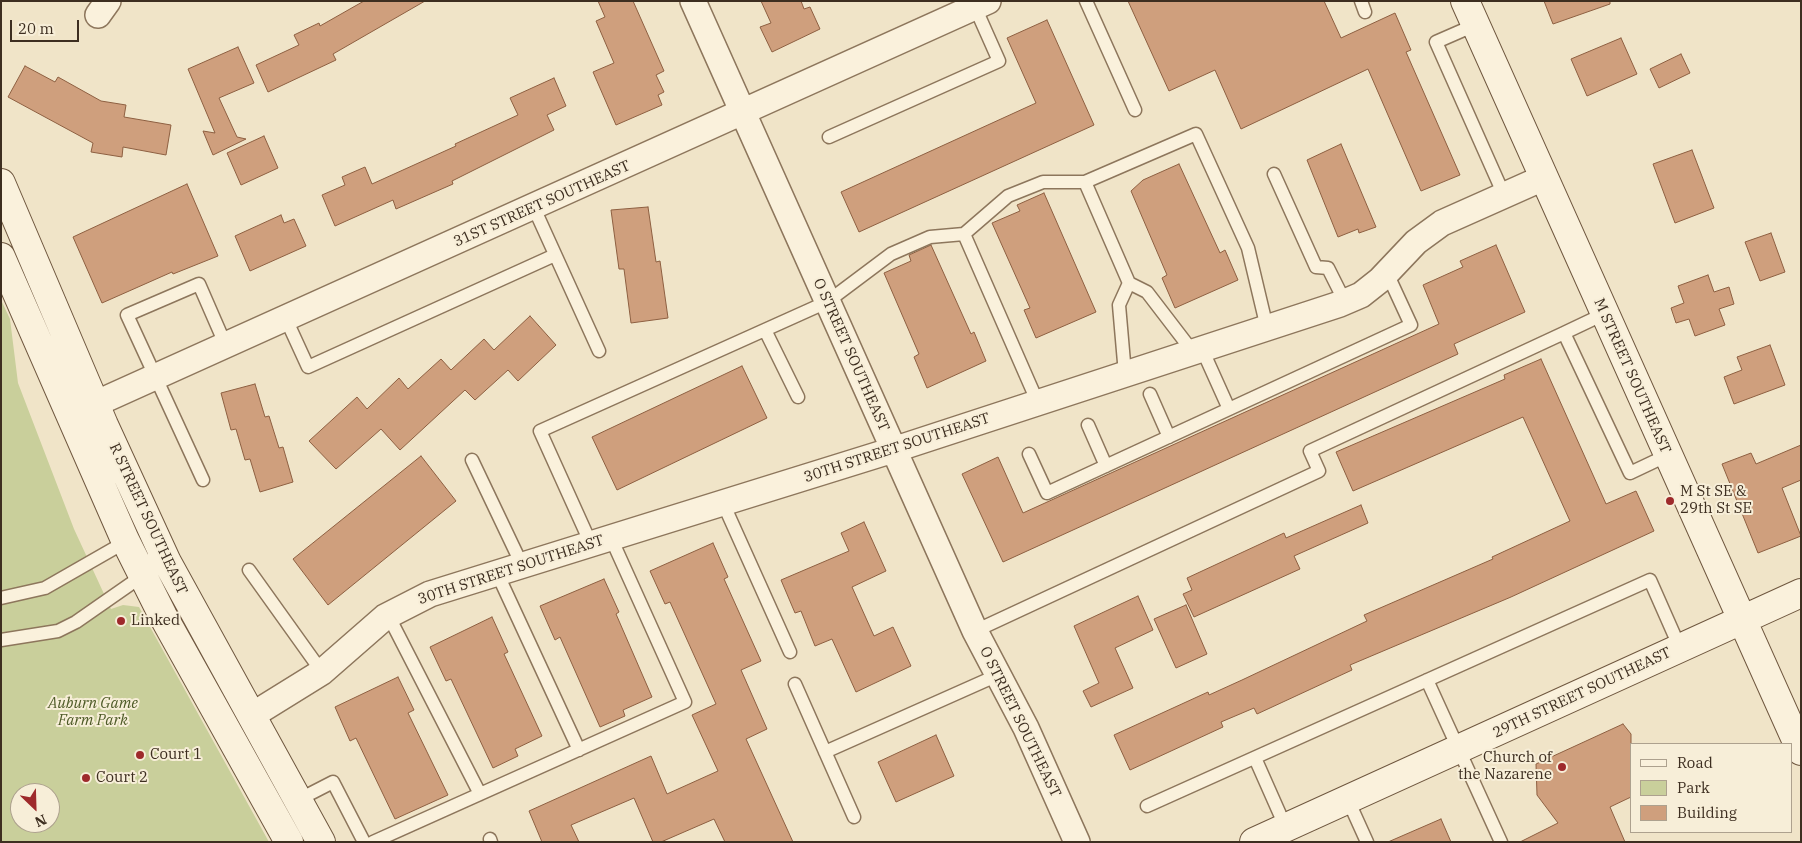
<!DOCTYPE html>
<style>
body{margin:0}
#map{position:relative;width:1802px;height:843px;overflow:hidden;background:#f0e4c8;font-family:"IBM Plex Serif",serif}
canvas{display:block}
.frame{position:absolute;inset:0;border:2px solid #3d2e20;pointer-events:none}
.legend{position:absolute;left:1630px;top:743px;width:162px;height:90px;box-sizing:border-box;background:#f7eed8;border:1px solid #ada18e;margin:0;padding:6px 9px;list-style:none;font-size:15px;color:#3d2e20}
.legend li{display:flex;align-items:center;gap:10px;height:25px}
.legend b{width:25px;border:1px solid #ada18e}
.north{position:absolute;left:10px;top:783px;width:50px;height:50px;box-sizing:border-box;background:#f7eed8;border:1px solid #ada18e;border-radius:50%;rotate:156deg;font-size:14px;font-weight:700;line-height:20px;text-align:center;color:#3d2e20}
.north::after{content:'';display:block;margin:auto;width:18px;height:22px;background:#9e2a2b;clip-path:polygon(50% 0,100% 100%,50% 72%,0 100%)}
.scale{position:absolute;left:10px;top:20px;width:69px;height:22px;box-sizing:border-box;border:2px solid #3d2e20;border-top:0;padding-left:6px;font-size:15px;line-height:18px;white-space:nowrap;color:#3d2e20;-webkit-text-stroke:4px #f7eed8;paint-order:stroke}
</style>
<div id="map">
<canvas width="1802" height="843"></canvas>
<div class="frame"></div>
<ul class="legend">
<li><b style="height:6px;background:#faf1dc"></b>Road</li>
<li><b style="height:14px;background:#c9cf9b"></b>Park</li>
<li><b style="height:14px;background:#cf9f7d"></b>Building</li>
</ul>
<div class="north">N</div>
<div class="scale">20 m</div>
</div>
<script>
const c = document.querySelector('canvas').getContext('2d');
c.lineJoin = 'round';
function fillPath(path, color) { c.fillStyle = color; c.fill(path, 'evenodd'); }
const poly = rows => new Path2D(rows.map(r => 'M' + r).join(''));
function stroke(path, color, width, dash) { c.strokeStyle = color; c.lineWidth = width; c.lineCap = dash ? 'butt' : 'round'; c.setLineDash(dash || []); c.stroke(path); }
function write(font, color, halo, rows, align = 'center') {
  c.font = font + ' "IBM Plex Serif",serif'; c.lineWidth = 4; c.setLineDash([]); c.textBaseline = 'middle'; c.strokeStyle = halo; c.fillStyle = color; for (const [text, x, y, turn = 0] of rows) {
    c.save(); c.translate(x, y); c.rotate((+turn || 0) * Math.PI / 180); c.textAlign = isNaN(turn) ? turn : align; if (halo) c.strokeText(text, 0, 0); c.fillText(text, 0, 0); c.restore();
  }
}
const green = poly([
 [1,300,10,319,18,383,74,529,111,609,123,605,139,607,269,842,1,842],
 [20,793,50,793,50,823,20,823]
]);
const building = poly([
 [364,1,425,1,333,54,336,60,268,92,256,65,299,45,294,35,319,23,320,26,364,1],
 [598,1,633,1,664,71,656,75,664,92,658,95,662,105,616,125,593,72,614,63,596,21,605,17,598,1],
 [761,1,801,1,804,9,810,7,820,29,772,52,760,27,771,23,761,1],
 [1128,1,1324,1,1341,38,1395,13,1411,50,1406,52,1460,175,1421,191,1368,69,1241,129,1215,70,1169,91,1128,1],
 [1544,1,1610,1,1610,4,1553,24,1544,1],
 [1047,20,1094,125,859,232,841,192,1036,103,1007,38,1047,20],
 [1621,38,1637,74,1587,96,1571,59,1621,38],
 [238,47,254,83,219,98,237,137,246,139,213,155,203,131,215,133,188,69,238,47],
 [1681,54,1690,73,1659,88,1650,69,1681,54],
 [25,66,55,82,58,77,101,101,126,105,124,117,171,125,166,155,123,147,122,157,91,152,93,143,8,97,25,66],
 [554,78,566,106,547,115,554,130,452,181,453,184,396,209,393,200,335,226,322,195,345,185,342,177,365,167,372,184,456,146,455,144,518,115,510,98,554,78],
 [264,136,278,168,241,185,227,153,264,136],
 [1341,144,1376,227,1359,233,1358,229,1338,237,1307,160,1341,144],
 [1692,150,1714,208,1675,223,1653,164,1692,150],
 [1179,164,1220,253,1225,250,1238,280,1175,308,1162,278,1167,275,1131,191,1143,180,1179,164],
 [187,184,218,256,173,274,172,272,102,303,73,237,187,184],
 [1044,193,1096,312,1036,338,1024,310,1030,308,992,223,1020,211,1017,205,1044,193],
 [648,207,656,262,660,261,668,318,631,323,624,269,619,269,611,210,648,207],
 [281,215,284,223,294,219,306,246,250,271,235,236,281,215],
 [1771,233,1785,272,1760,281,1745,242,1771,233],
 [931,245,971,334,974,332,986,361,927,388,914,357,919,354,884,273,911,261,909,255,931,245],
 [1496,245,1525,312,1454,344,1458,354,1003,562,962,474,998,457,1023,513,1439,324,1423,285,1463,267,1460,261,1496,245],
 [1708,275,1714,292,1729,287,1734,304,1719,309,1725,325,1695,336,1689,319,1676,323,1671,308,1684,303,1678,286,1708,275],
 [530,316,556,345,518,381,508,370,475,400,465,390,400,450,381,429,336,469,309,441,357,397,367,409,399,378,408,389,441,359,451,370,484,339,494,350,530,316],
 [1770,345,1785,385,1734,404,1724,377,1742,370,1737,357,1770,345],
 [1541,359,1606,504,1636,491,1654,531,1511,597,1350,665,1352,670,1257,714,1254,708,1221,722,1223,727,1130,770,1114,735,1208,692,1209,695,1242,680,1367,621,1364,615,1493,559,1492,557,1570,521,1523,417,1353,491,1336,452,1505,379,1504,375,1541,359],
 [742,366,767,418,617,490,592,437,742,366],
 [255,384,265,417,269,416,279,448,283,447,293,482,260,492,250,459,245,460,236,429,231,430,221,393,255,384],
 [1801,445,1801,480,1782,488,1801,536,1758,553,1722,464,1751,453,1756,464,1801,445],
 [421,456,456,501,328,605,293,559,421,456],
 [1361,505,1368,523,1294,556,1300,569,1194,617,1183,594,1192,590,1187,578,1284,533,1286,538,1361,505],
 [864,522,886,571,852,587,874,636,893,627,911,666,856,692,832,639,815,646,801,611,795,613,781,580,849,551,841,533,864,522],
 [713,543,728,577,724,579,761,661,741,670,767,729,746,739,793,842,725,842,714,819,661,842,653,842,634,798,571,825,579,842,542,842,529,811,651,756,667,794,718,771,692,715,716,704,670,602,665,604,650,571,713,543],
 [604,579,619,612,616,614,652,697,623,710,625,716,600,727,560,637,555,640,540,606,604,579],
 [1138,596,1153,630,1115,648,1133,688,1091,707,1083,691,1099,683,1074,626,1138,596],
 [1186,605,1207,654,1176,668,1154,619,1186,605],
 [492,617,508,652,504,654,542,736,515,749,518,756,493,768,451,679,446,681,430,647,492,617],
 [398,677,414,710,408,713,448,795,395,819,356,738,350,741,335,707,398,677],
 [1623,724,1631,734,1631,797,1610,807,1625,842,1520,842,1558,823,1537,795,1536,764,1623,724],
 [936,735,954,776,896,802,878,762,936,735],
 [1441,819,1451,842,1388,842,1441,819]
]);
const lane = poly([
 [1086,1,1135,110],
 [1361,1,1365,12],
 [1475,25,1436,42,1504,195],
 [829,137,999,61,975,7],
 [1274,174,1316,267,1328,268,1345,302],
 [1085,182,1129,283],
 [534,208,599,351],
 [964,234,1038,403],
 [1604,314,1564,333,1630,473,1668,455],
 [286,319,308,367,555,255],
 [765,330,798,397],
 [1202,349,1229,409],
 [1125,374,1119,305,1129,283,1147,292,1193,352],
 [1150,394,1169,437],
 [1088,425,1106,466],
 [1029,454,1047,493,1411,325,1387,273],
 [472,460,522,565],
 [203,480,127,315,199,284,226,346],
 [723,503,790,652],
 [591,544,540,431,827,302,891,254,930,237,964,234,1008,196,1043,182,1085,182,1196,134,1248,248,1267,328],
 [249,570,322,672],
 [497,573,579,750],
 [1,598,45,588,127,541],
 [388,615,480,794],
 [975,631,1319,471,1310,451,1564,333],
 [1,640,58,631,76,622,142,576,159,547],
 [1427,680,1501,842],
 [795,684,854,817],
 [825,752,998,675],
 [1255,758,1286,828],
 [298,800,333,782,364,842],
 [1348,800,1367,842],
 [1147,806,1650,580,1680,648],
 [490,839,491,842],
 [373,842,685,702,611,538]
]);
const street = poly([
 [693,1,975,631,1026,728,1077,842],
 [98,15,108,1],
 [95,404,988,1],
 [251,716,322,672,385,617,430,594,893,450,1340,304,1361,295,1380,280,1416,242,1442,223,1543,178]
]);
const secondary = poly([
 [1465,1,1801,751],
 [1,183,104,425,167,562,321,842],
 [1,257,125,540,163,616,289,842],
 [1254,842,1801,593]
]);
const markers = [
 [1670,501,5,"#9e2a2b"],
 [121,621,5,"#9e2a2b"],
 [140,755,5,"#9e2a2b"],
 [1562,767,5,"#9e2a2b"],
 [86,778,5,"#9e2a2b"]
];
const streetNames = [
 ["31ST STREET SOUTHEAST",542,204,-24],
 ["O STREET SOUTHEAST",851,355,66],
 ["M STREET SOUTHEAST",1632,376,66],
 ["30TH STREET SOUTHEAST",897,448,-18],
 ["R STREET SOUTHEAST",148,519,65],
 ["30TH STREET SOUTHEAST",511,570,-18],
 ["29TH STREET SOUTHEAST",1582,693,-25],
 ["O STREET SOUTHEAST",1020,722,64]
];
const poiNames = [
 ["M St SE &",1680,492],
 ["29th St SE",1680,509],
 ["Linked",131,621],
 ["Court 1",150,755],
 ["Church of",1552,758,"right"],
 ["the Nazarene",1552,775,"right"],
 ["Court 2",96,778]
];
const parkNames = [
 ["Auburn Game",93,704],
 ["Farm Park",93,721]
];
fillPath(green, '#c9cf9b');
fillPath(building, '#cf9f7d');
stroke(building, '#8d5f41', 1);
stroke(lane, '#8d765c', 15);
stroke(street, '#8d765c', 28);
stroke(secondary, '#6f573f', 30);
stroke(lane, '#faf1dc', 12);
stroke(street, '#faf1dc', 25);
stroke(secondary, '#faf1dc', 28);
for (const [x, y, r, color] of markers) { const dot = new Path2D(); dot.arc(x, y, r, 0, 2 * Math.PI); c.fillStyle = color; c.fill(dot); stroke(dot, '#f7eed8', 2); }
write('15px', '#3d2e20', '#f7eed8', streetNames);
write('15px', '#3d2e20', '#f7eed8', poiNames, 'left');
write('italic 15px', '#4d5a26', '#f7eed8', parkNames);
</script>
